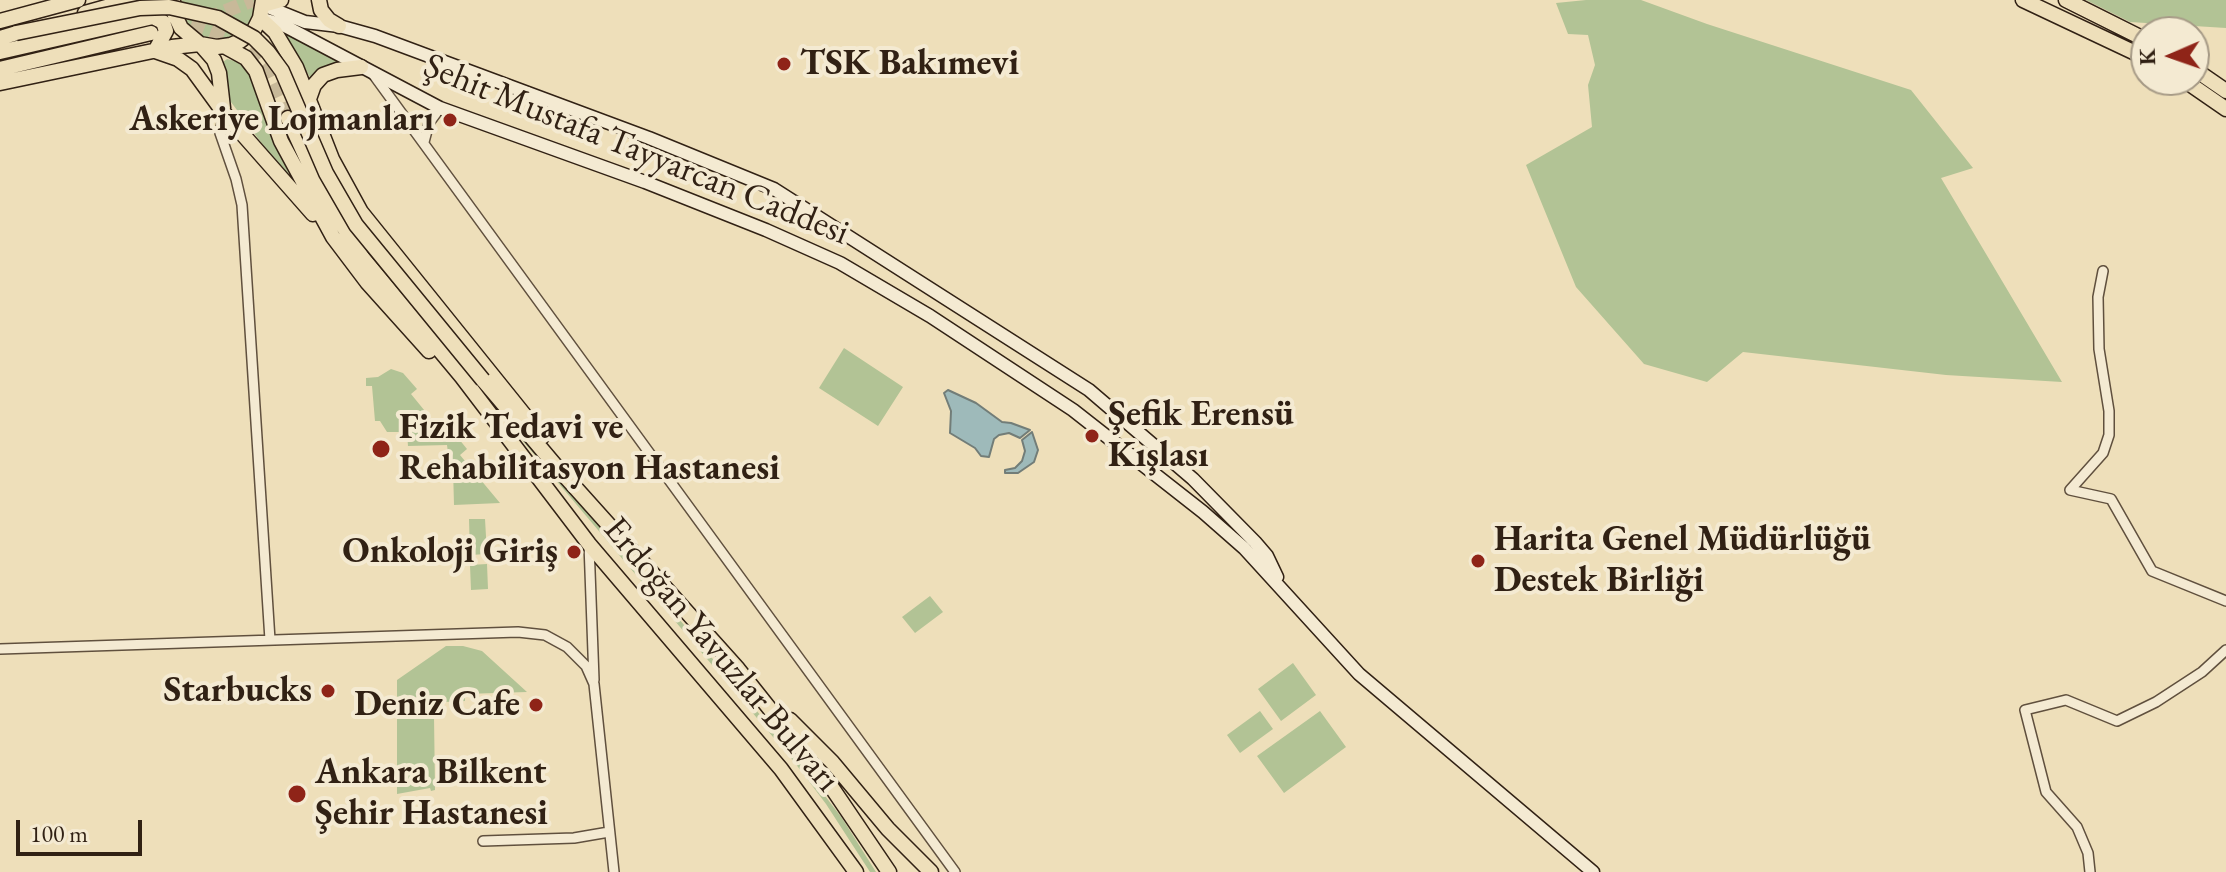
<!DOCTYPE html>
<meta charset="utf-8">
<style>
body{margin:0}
#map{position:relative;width:2226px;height:872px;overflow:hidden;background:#eedfba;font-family:"EB Garamond",serif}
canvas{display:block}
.north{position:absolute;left:2130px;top:16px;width:80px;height:80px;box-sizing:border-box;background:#f4ead2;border:2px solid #a69a86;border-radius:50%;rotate:268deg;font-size:22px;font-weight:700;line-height:32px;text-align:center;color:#312114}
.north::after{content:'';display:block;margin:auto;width:28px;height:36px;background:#8f2418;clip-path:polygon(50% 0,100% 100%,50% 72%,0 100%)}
.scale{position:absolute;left:16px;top:820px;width:126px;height:36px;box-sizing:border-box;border:4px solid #312114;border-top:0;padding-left:10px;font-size:24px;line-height:28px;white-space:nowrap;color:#312114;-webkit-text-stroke:6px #f4ead2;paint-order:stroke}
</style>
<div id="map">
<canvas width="2226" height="872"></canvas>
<div class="north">K</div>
<div class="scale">100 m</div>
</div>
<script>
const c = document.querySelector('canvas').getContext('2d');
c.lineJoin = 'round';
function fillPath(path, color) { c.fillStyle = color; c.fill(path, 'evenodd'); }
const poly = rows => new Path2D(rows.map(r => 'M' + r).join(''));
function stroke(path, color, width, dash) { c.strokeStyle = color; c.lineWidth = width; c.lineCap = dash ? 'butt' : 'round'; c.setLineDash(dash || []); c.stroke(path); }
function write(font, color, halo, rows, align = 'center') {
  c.font = font + ' "EB Garamond",serif'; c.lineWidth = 8; c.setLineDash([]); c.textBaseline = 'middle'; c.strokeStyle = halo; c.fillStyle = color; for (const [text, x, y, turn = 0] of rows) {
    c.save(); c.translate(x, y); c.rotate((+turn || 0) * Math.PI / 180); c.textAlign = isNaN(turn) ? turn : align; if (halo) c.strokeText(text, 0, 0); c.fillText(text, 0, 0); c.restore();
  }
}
const green = poly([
 [182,0,257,0,252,25,230,41,204,39,188,26,183,13],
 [1586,0,1641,0,1707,24,1911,90,1973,168,1941,178,2062,382,1946,375,1743,352,1707,382,1644,364,1576,287,1526,165,1592,127,1588,85,1595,65,1588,35,1568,34,1556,3],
 [2086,0,2226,0,2226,28,2130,22],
 [283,33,299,40,339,62,320,70,311,79],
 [227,59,239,62,251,76,264,117,289,174,286,176,228,98,223,62],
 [844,348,903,387,878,426,819,388],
 [391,369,403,373,417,389,411,394,447,438,454,433,467,449,460,455,500,503,454,505,453,468,450,468,447,445,408,446,407,432,387,432,380,421,375,421,372,386,366,386,366,378,378,377],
 [475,378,789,749,842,818,876,872,870,872,826,804,795,763,472,381],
 [469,519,485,519,487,554,470,555],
 [487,564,488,589,471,590,470,565],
 [930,596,943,612,915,633,902,617],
 [446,646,463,646,482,651,527,692,465,694,465,701,444,702,444,707,436,708,434,716,435,790,431,791,430,788,397,794,397,680],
 [1293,663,1316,695,1281,721,1258,689],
 [1260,711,1273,729,1240,753,1227,735],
 [1320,711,1346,747,1284,793,1257,756]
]);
const water = poly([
 [948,390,976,403,1002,422,1011,423,1030,430,1020,438,1009,433,999,435,994,439,989,457,981,456,975,448,950,433,951,411,944,393,948,390],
 [1032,432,1038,450,1034,462,1018,473,1005,473,1005,470,1015,468,1022,461,1025,451,1022,440,1032,432]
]);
const primaryTunnel = poly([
 [206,19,253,0],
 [191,24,228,38,247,50,267,73,288,118]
]);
const minor = poly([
 [373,74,955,872],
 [224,113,220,133,236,179,242,205,270,640],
 [424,142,429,123,440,108],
 [2103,271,2098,297,2099,349,2109,411,2109,435,2103,453,2070,490,2111,499,2152,571,2226,601],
 [589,544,594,680],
 [0,649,518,632,545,635,567,647,586,666,594,684,614,872],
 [483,841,574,838,609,832],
 [2090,872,2088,853,2077,827,2046,792,2025,710,2066,700,2117,721,2156,702,2202,672,2226,650]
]);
const secondary = poly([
 [263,5,305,22,339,26,375,36,649,138,774,189,1089,390,1193,479,1255,542,1267,556,1277,577],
 [263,19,283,25,440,108,645,182,766,230,840,263,930,316,1073,410,1203,512,1244,548,1359,674,1593,872]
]);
const primary = poly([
 [173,0,174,13,181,28,200,44,214,60,219,73,223,108],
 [319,0,321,10,329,20,339,26],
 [2023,0,2146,58],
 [2066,0,2146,40],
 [263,5,281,0],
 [85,13,131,0],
 [153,17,163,22,166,31,155,51,178,59,192,69,224,113,313,214],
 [260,18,275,32,296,67,332,159,361,212,542,437],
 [0,21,78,0],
 [0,38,27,30],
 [226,47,246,58,256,71,281,141,333,237,367,282,429,351],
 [0,52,153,17,170,0],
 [0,69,151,33],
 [2194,69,2226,91],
 [2184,80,2226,109],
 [0,83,172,47,200,44,217,47,231,45,240,41,254,30,260,18,263,0],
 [309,99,314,85,323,75,337,70,361,67],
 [288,118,322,192,362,257,462,377,589,544,781,769,856,872],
 [483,380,555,465,738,669,828,782,889,872],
 [790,720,832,762,888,829,931,872]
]);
const primaryBridge = poly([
 [16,33,140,8,169,7,218,18,254,38,268,52,282,71,326,173,356,225,483,380]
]);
const markers = [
 [784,64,8,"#8f2418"],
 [450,120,8,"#8f2418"],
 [1092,436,8,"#8f2418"],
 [381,449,10,"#8f2418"],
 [574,552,8,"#8f2418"],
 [1478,561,8,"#8f2418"],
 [328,691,8,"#8f2418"],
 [536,705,8,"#8f2418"],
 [297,794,10,"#8f2418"]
];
const poiNames = [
 ["TSK Bakımevi",800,64],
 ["Askeriye Lojmanları",434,120,"right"],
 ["Şefik Erensü",1108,415],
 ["Kışlası",1108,456],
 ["Fizik Tedavi ve",399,428],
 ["Rehabilitasyon Hastanesi",399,469],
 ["Harita Genel Müdürlüğü",1494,540],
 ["Destek Birliği",1494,581],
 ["Onkoloji Giriş",558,552,"right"],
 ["Starbucks",312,691,"right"],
 ["Deniz Cafe",520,705,"right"],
 ["Ankara Bilkent",315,773],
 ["Şehir Hastanesi",315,814]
];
const streetNames = [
 ["Şehit Mustafa Tayyarcan Caddesi",636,150,22],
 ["Erdoğan Yavuzlar Bulvarı",721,655,50]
];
fillPath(green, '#b2c395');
fillPath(water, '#9ebaba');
stroke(water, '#727d78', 2);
stroke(primaryTunnel, '#c8b999', 14, [14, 7]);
stroke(minor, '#60503e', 12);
stroke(secondary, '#312114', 15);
stroke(primary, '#312114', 17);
stroke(minor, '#f4ead2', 9);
stroke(secondary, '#f4ead2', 12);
stroke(primary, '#eedfba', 14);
stroke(primaryBridge, '#312114', 17, []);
stroke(primaryBridge, '#eedfba', 14);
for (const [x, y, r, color] of markers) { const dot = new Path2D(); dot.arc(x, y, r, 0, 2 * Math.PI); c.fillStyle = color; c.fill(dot); stroke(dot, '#f4ead2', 3); }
write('bold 36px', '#312114', '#f4ead2', poiNames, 'left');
write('36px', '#312114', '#f4ead2', streetNames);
</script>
